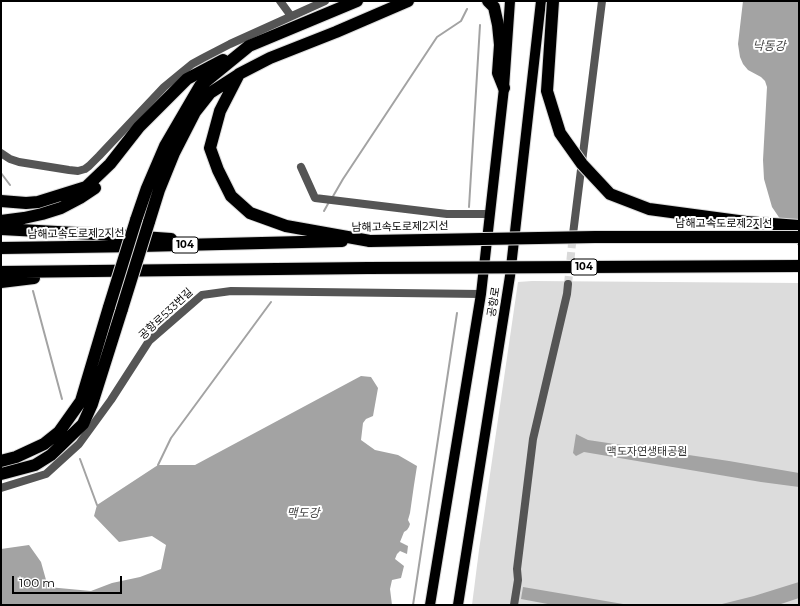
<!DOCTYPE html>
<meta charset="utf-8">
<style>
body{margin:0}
#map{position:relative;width:800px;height:606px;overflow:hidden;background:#fff;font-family:Montserrat,sans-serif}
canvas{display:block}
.frame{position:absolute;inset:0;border:2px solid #000;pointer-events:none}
.scale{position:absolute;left:12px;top:576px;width:110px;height:18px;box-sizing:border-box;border:2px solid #000;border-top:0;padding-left:5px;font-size:12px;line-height:14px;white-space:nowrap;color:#000;-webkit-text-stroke:3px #fff;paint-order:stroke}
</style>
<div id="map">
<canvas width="800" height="606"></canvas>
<div class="frame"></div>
<div class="scale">100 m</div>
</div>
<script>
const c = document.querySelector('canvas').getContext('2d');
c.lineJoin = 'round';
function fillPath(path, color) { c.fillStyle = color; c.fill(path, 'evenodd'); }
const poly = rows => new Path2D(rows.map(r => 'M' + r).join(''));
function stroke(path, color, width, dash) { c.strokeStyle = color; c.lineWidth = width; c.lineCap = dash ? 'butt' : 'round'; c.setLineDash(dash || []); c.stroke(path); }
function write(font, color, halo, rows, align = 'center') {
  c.font = font + ' Montserrat,"Noto Sans KR",sans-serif'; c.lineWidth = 4; c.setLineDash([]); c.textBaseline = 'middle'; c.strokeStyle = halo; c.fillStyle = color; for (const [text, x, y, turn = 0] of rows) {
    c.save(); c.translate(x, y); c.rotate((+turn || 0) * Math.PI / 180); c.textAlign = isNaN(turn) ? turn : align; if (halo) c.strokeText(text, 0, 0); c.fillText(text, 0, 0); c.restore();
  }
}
const green = poly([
 [532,281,799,283,799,605,472,605,479,550,518,282]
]);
const water = poly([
 [743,1,799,1,799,247,772,207,764,179,763,160,767,87,765,81,761,77,748,70,743,64,740,57,738,44],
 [361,376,371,377,378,388,373,416,366,419,363,423,361,440,375,450,398,455,417,466,414,485,410,513,408,520,410,524,409,527,407,530,404,532,400,542,408,546,407,554,400,551,397,554,395,559,404,566,401,578,392,580,390,589,392,605,1,605,1,549,29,545,41,562,48,587,91,591,112,583,140,577,161,569,166,545,152,536,119,542,94,516,97,505,158,465,195,465],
 [576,434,588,440,729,461,799,473,799,487,761,482,584,452,576,456,573,453],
 [799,582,799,598,778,605,718,605,754,596],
 [523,587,629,605,553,605,521,599]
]);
const stream = poly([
 [1,173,10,185],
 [332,198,343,179,437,37,461,21,467,9],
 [469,207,480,25],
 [324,211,329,202],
 [33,291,62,399],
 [80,459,97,505],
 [158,465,171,438,271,302],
 [413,605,457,313]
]);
const minorTunnel = poly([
 [568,284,573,234]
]);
const minor = poly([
 [280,1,291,16],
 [1,153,10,159,19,162,69,170,78,171,85,169,89,166,99,156,164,87,181,73,192,64,203,58,230,44,325,1],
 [301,167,315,198,447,214,490,214],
 [573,234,602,1],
 [1,488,46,474,79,444,111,400,149,341,202,295,231,291,481,294],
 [514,605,518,580,517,569,533,439,567,294,568,284]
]);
const major = poly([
 [430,605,481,294,504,88,510,1],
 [458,605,510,276,541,1]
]);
const highway = poly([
 [488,1,494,7,498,25,500,45,498,73,504,88],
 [1,201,26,203,38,202,86,187,110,164,139,127,187,79,223,60],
 [136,220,147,188,165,146,200,86,249,46,357,1],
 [1,221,24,218,42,214,61,208,80,198,95,188],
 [149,222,159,190,174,153,195,112,210,93,238,75],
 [746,222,799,226],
 [1,229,114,235,171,239],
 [370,241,286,226,250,213,231,196,218,170,210,148,220,111,239,74,270,58,336,32,408,1],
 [1,248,141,246,342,241],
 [1,272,368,268],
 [1,282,34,278],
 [1,461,16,457,44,444,59,432,81,401,109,307],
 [1,474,5,473,35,465,51,455,83,424,92,404,122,309]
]);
const highwayBridge = poly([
 [553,1,547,91,560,133,582,164,610,194,649,209,746,222],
 [370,241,595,237,799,237],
 [368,268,799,266],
 [109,307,136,220],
 [122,309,149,222]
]);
const shields = [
 [185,245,26],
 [584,267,26]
];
const shieldNames = [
 ["104",185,245],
 ["104",584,267]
];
const streetNames = [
 ["남해고속도로제2지선",724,224],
 ["남해고속도로제2지선",400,227,-1],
 ["남해고속도로제2지선",76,234,-1],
 ["공항로",494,302,-81],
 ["공항로533번길",166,314,-43]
];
const parkNames = [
 ["맥도자연생태공원",647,452]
];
const waterNames = [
 ["낙동강",769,46],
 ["맥도강",303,513]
];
fillPath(green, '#dcdcdc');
fillPath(water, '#a3a3a3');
stroke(stream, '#a3a3a3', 2);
stroke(minorTunnel, '#d9d9d9', 8, [8, 4]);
stroke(major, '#dbdbdb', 12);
stroke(highway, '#dbdbdb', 14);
stroke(minor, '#555', 8);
stroke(major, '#000', 10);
stroke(highway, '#000', 12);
stroke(highwayBridge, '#dbdbdb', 14, []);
stroke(highwayBridge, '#000', 12);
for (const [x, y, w] of shields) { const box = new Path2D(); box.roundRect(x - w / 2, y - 8, w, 16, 3); c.fillStyle = '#fff'; c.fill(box); stroke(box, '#000', 1); }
write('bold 10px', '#000', null, shieldNames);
write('11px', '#000', '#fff', streetNames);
write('11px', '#333', '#fff', parkNames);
write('italic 12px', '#444', '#fff', waterNames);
</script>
